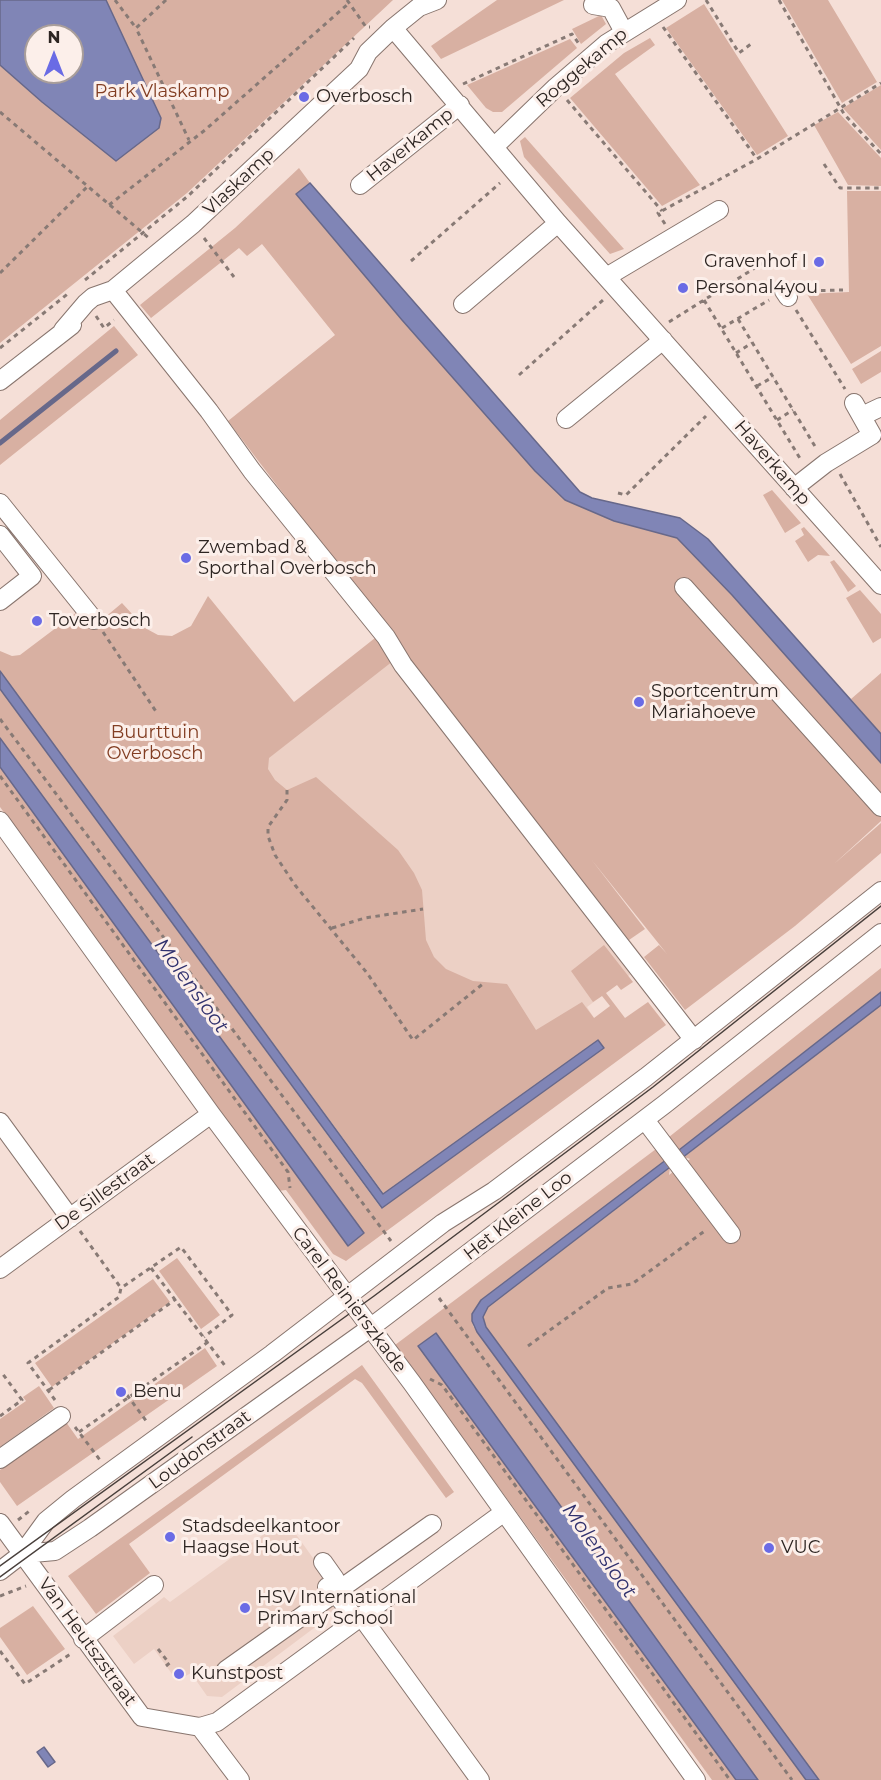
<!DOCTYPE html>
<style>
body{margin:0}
#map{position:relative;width:881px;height:1780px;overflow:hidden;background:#f5dfd7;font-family:Montserrat,sans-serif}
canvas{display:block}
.north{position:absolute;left:24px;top:24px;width:60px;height:60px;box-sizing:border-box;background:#fcefea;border:2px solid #a99e9a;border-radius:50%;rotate:0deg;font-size:16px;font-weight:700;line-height:24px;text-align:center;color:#2d2522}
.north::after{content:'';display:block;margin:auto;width:21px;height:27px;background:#6a6be5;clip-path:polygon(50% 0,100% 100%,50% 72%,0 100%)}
</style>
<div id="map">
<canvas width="881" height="1780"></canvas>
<div class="north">N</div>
</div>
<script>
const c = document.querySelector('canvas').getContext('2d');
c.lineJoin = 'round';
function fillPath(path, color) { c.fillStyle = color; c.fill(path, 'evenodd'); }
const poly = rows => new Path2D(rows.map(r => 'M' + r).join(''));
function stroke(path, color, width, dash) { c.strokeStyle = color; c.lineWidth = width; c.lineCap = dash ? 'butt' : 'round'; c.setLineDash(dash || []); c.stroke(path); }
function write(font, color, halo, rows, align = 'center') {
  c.font = font + ' Montserrat,sans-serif'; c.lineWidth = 6; c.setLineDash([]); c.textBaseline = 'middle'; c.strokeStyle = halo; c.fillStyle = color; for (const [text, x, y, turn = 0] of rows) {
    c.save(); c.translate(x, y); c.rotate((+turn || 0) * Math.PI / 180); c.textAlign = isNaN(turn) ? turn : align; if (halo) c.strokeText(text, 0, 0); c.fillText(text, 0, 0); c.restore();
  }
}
const built = poly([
 [403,651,647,962,587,1007,594,1018,398,1160,162,842],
 [285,1519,346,1604,222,1697,207,1696,191,1673,177,1681,154,1649,134,1664,113,1636,164,1597,170,1602]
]);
const green = poly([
 [0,0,393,0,187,193,0,343],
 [36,36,72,36,72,72,36,72],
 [497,0,564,0,441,59,431,46],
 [782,0,828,0,877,82,842,103],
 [704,4,788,136,757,155,666,28],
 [601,15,606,24,581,44,572,29],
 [650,38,655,45,615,74,700,185,662,206,570,98,624,53],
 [570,39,577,48,502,112,493,112,486,108,467,85],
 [881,85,881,150,843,108],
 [838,112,881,158,881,186,848,185,814,125],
 [525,137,624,249,610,254,524,157,520,141],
 [299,168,310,183,296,194,402,320,535,471,565,500,614,521,677,538,732,595,881,763,881,821,834,864,881,823,881,853,795,926,685,1010,644,957,659,945,667,954,591,859,645,929,629,940,403,651,228,421,335,335,262,244,247,256,239,248,151,318,140,305,235,228],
 [847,191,881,191,881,346,851,364,807,294,849,292],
 [114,326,138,355,0,465,0,420],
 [881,351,881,372,861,384,852,369],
 [772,490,801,523,785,533,763,495],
 [804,527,830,556,818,555,808,562,795,541,804,535,801,529],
 [834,560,856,586,848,592,830,562],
 [860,590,881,614,881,638,873,643,846,598],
 [208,596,294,702,375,638,393,661,269,758,268,769,275,780,287,790,316,777,398,850,414,873,422,890,426,940,434,957,446,969,473,981,507,984,536,1030,582,1002,594,1018,610,1006,602,996,593,1002,571,971,604,945,633,982,621,990,617,985,606,993,625,1018,648,1002,666,1025,346,1261,333,1254,286,1190,278,1191,0,807,0,767,348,1245,363,1233,0,738,0,689,381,1208,598,1040,384,1194,0,671,0,651,12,656,20,655,77,612,91,629,122,603,145,628,158,635,172,636,191,626],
 [881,673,881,734,851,699],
 [881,968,881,992,679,1150,669,1137],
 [881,1005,881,1780,819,1780,486,1327,483,1317,488,1307,670,1168,669,1175,690,1159,684,1157],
 [656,1149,665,1161,481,1300,472,1314,473,1326,806,1780,758,1780,436,1333,418,1346,736,1780,712,1780,395,1345],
 [177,1258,220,1315,201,1329,159,1271],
 [153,1279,170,1302,52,1387,35,1363],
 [205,1348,217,1366,17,1506,0,1482,0,1470,66,1422,78,1439],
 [362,1365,454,1492,446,1498,362,1383,355,1379,129,1544,150,1573,96,1614,68,1576],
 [39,1386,54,1408,0,1447,0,1419,26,1401,23,1397],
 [33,1606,65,1649,27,1675,0,1637,0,1628]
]);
const water = poly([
 [0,0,106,0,161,118,159,128,116,161,42,102,0,65,0,0],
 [36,36,72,36,72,72,36,72,36,36],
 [310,183,580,492,592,498,680,518,708,539,881,734,881,763,732,595,677,538,614,521,565,500,535,471,402,320,296,194,310,183],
 [0,671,383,1194,598,1040,604,1048,382,1208,0,689,0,671],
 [0,738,364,1233,348,1246,0,767,0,738],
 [881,992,881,1005,488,1307,483,1317,486,1327,819,1780,806,1780,477,1332,472,1321,472,1314,481,1300,679,1150,881,992],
 [436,1333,758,1780,736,1780,418,1346,436,1333],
 [44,1747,55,1762,48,1767,37,1752,44,1747]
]);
const stream = poly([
 [0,443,116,351]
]);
const path = poly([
 [115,0,136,28],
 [166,0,136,28,189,140],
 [347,0,366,27,370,27],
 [706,0,739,53,751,44],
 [779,0,844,114,881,154],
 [663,27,757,159],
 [463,84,572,34,579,44],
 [567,100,662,211],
 [0,112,150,239],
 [824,164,840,188,881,188],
 [109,205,205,130,348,4],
 [665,224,658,213,757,159,881,83],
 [204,238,234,277],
 [411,261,500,183],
 [0,273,87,187],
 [85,280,188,196,354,38],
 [803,291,843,290],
 [704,300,801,460],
 [796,310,845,389],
 [96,316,104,328,114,320],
 [738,319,816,448],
 [669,322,766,261],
 [722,328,769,300],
 [0,348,70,292],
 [736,353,752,343],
 [519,375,603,300],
 [757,386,773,377],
 [777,420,793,410],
 [840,474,881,547],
 [618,493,626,495,706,416],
 [103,632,157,713],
 [0,719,391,1241],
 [0,776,288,1172,290,1188],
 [287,790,287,800,268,827,268,836,275,855,295,885,367,973,413,1040,484,983],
 [332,928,365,918,423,909],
 [80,1231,121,1288],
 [151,1268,226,1367],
 [439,1298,792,1780],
 [528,1346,608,1288,632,1284,706,1230],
 [430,1379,442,1385,730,1780],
 [49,1390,176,1299],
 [127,1395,147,1422],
 [55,1400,28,1363,119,1297,121,1288,181,1247,232,1315,204,1337],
 [0,1416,22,1400,2,1373],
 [75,1427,100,1460],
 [79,1432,208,1342],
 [18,1520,32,1509],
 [0,1596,26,1586],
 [158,1649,169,1663],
 [0,1651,25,1684,72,1653],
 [166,1666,172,1661]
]);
const minor = poly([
 [593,5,611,8,624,32],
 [393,28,558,223,881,585],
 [495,146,556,87,606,44,677,0],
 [360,185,460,105],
 [608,276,719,210],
 [113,290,209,411,252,471,386,637,403,665,694,1040],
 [784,291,788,297],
 [463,304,558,223],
 [63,330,86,303,93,297,113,290,193,224,359,69,368,52,393,28,419,7,437,0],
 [0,381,72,325],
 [862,416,881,407],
 [566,419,663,340],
 [794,488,826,463,872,435,854,403],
 [0,503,94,620],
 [0,535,32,576,0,601],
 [684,587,881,807],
 [0,821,211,1114,412,1383,696,1780],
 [645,1120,731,1234],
 [0,1122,70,1218],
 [0,1269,211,1114],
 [0,1459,61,1416],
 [0,1523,142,1717,200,1727,240,1780],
 [22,1554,55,1551,90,1528,370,1328,665,1104,881,933],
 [323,1562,335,1579,335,1592],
 [0,1571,22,1554,46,1521,73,1499,272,1354,443,1223,494,1191,646,1077,881,891],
 [327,1587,335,1592,356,1620],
 [361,1616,480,1780],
 [83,1639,154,1585],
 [226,1670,432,1524],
 [200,1727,217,1722,503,1513]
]);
const tram = poly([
 [0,1566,374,1296,653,1087,881,906],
 [0,1577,192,1437]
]);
const markers = [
 [304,97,6,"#6a6be5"],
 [819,262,6,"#6a6be5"],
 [683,288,6,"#6a6be5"],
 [186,558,6,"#6a6be5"],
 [37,621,6,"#6a6be5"],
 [639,702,6,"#6a6be5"],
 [121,1392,6,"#6a6be5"],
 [170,1537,6,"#6a6be5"],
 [769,1548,6,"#6a6be5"],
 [245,1608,6,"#6a6be5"],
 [179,1674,6,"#6a6be5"]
];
const streetNames = [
 ["Roggekamp",582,68,-40],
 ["Haverkamp",410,145,-39],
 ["Vlaskamp",239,182,-43],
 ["Haverkamp",772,463,49],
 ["De Sillestraat",105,1192,-36],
 ["Het Kleine Loo",518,1216,-38],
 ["Carel Reinierszkade",349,1300,53],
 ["Loudonstraat",200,1450,-36],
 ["Van Heutszstraat",87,1642,54]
];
const parkNames = [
 ["Park Vlaskamp",162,92],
 ["Buurttuin",155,733],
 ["Overbosch",155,754]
];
const poiNames = [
 ["Overbosch",316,97],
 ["Gravenhof I",807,262,"right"],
 ["Personal4you",695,288],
 ["Zwembad &",198,548],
 ["Sporthal Overbosch",198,569],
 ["Toverbosch",49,621],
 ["Sportcentrum",651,692],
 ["Mariahoeve",651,713],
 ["Benu",133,1392],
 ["Stadsdeelkantoor",182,1527],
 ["Haagse Hout",182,1548],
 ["VUC",781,1548],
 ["HSV International",257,1598],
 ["Primary School",257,1619],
 ["Kunstpost",191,1674]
];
const waterNames = [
 ["Molensloot",191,986,54],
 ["Molensloot",599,1551,54]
];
fillPath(built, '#ecd0c5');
fillPath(green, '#d8b0a2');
fillPath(water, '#8085b6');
stroke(water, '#67688a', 1.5);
stroke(stream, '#67688a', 5);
stroke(minor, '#88756e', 20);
stroke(path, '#887a75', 3, [4.5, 4.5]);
stroke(minor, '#fff', 18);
stroke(tram, '#483f3b', 1.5);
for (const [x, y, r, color] of markers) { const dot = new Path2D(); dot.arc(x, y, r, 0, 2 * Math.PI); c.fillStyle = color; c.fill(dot); stroke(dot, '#fcefea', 2); }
write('18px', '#2d2522', '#fcefea', streetNames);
write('18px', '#823d22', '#fcefea', parkNames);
write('18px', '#2d2522', '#fcefea', poiNames, 'left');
write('italic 20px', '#30316e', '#fcefea', waterNames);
</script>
